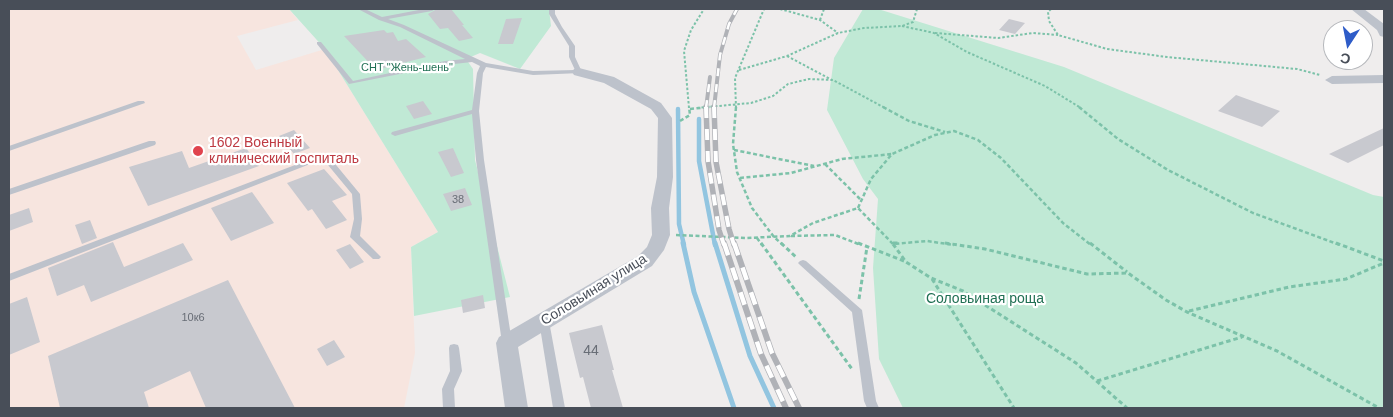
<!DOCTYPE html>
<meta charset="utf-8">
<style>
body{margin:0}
#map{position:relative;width:1393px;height:417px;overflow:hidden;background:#efeded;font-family:Arial,sans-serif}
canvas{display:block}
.frame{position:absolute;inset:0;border:10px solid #484e58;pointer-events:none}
.north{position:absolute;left:1323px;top:20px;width:50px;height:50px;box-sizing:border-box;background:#fff;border:1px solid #b6b8bc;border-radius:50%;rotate:191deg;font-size:14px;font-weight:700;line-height:20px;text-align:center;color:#484e58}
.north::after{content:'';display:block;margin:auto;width:18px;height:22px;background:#2e5cc8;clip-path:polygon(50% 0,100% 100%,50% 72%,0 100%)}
</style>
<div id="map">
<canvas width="1393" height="417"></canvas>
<div class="frame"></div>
<div class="north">С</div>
</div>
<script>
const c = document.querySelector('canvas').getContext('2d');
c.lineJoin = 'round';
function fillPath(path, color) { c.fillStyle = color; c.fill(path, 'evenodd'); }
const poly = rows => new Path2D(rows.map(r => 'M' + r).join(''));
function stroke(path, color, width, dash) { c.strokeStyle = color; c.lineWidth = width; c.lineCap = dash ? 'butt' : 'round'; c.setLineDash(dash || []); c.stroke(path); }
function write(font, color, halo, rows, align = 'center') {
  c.font = font + ' Arial,sans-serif'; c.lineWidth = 4.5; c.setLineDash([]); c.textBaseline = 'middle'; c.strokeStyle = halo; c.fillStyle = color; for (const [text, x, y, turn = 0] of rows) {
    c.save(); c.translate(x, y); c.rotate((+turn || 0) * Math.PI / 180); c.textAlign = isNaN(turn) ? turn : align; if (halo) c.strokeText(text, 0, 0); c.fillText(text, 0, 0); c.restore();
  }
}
const medical = poly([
 [9,9,289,9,298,20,237,36,256,70,325,49,438,232,411,247,415,353,404,408,9,408]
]);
const green = poly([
 [289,9,549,9,551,26,520,69,480,53,466,59,473,69,475,160,510,297,414,316,411,247,438,232,325,49],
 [863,9,878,9,1064,67,1373,195,1384,197,1384,408,903,408,879,359,873,268,878,199,863,179,827,110,834,58]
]);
const streamFar1 = poly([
 [678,109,679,224,684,245],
 [699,119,699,161,715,245]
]);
const stream = poly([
 [683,243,694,292,734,408],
 [715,243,750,356,774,408]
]);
const building = poly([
 [437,9,451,9,464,25,462,25,473,38,459,41,448,28,440,29,428,14],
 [522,18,513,44,498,44,506,19],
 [1009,19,1025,23,1015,34,999,30],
 [384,30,387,33,393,32,398,41,406,39,426,57,376,70,344,36],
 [1236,95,1280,111,1262,127,1218,111],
 [423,101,432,114,414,119,406,106],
 [1384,128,1384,145,1348,163,1329,154],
 [294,130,310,148,294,154,279,136],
 [246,148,259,166,148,206,129,167,182,151,189,168],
 [453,148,464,173,451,177,438,152],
 [324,169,347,195,332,201,347,220,326,229,312,209,308,211,287,183],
 [465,188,472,205,451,211,443,194],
 [252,192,274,223,231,241,211,208],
 [29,208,33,222,9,231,9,215],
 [90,220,97,238,82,244,75,225],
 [113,242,124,267,183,243,193,260,91,302,84,285,57,296,48,268],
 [350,244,364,262,350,269,336,250],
 [228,280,295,408,206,408,190,371,144,392,149,408,60,408,48,356],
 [483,295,485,308,463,313,461,300],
 [27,297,40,342,9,355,9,304],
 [602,325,614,370,612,370,623,408,591,408,583,377,580,378,569,333],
 [334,340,345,357,327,366,317,349]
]);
const pathFar2 = poly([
 [780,9,820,20,838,33],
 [1051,9,1048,12,1049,21,1058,35,1107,49,1167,57,1297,69,1320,75],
 [820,20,824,9],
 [902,26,934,33,967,52,1045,86,1081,108],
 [935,33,998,38,1033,33,1058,35],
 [787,56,832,80],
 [739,70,787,56,838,33,864,28,902,26,913,22,917,9],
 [689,108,684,51,691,30,704,9],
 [697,108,751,103,773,96,788,84,809,79,833,80,885,108],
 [736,108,735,78,764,9]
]);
const pathFar1 = poly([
 [736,107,733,144,737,172,752,208,774,237,783,245],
 [883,107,909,121,945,132],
 [1079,107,1118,139,1168,170,1253,213,1340,245],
 [690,109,710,107],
 [680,121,690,115,689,107],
 [734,150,814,166],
 [825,164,861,200],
 [740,178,791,173,842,159,892,154],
 [858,208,871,179,892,154,935,135,954,131,978,140,1001,158,1063,223,1091,245],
 [676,235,746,238,790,236,813,223,858,208,893,244,927,241,954,245],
 [791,236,835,235,861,245],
 [757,238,762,245]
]);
const path = poly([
 [761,243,852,369],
 [781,243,796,257],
 [858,243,904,261],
 [893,243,899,243],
 [945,243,985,249,1087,274,1128,273,1166,300,1187,312,1277,351,1379,408],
 [1090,243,1127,272],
 [1336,243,1384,261],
 [893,244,906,262,931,278,963,291,1076,363,1127,408],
 [932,279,1014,408],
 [859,299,867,247],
 [1189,311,1289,287,1346,279,1384,263],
 [1097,381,1242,337]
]);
const service = poly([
 [358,9,365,9,382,17,424,9,435,9,432,11,388,19,404,25,486,63,533,71,575,70,569,57,569,46,549,14,549,9,555,9,555,14,562,27,575,46,575,57,582,72,581,73,533,75,486,67,483,73,479,111,484,160,512,343,511,346,507,347,503,346,502,343,476,160,472,114,395,136,391,134,392,132,472,110,477,73,480,66,472,62,445,65,349,84,317,44,317,42,321,42,353,81,445,61,465,59,400,27,379,20,358,9],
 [138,101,144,101,145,103,9,151,9,146,138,101],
 [149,141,155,141,156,143,155,145,9,195,9,189,149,141],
 [324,154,327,154,360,194,362,219,360,236,381,257,379,259,373,259,350,237,354,219,352,194,323,159,9,281,9,274,324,154],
 [803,260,806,261,862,310,876,401,879,408,867,408,864,401,852,312,800,265,798,263,800,261,803,260],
 [544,317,548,318,549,321,565,408,553,408,539,321,540,318,544,317],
 [454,344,458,345,459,348,462,371,454,389,455,408,443,408,442,389,450,371,449,348,450,345,454,344]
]);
const minor = poly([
 [1351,9,1364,9,1384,24,1384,37,1380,36,1377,30,1351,9],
 [579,68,614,77,661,103,672,118,673,177,669,208,670,235,664,250,652,266,518,347,528,408,505,408,496,343,499,337,638,256,647,247,652,235,651,208,657,177,658,118,651,109,604,83,574,75,572,72,574,69,579,68],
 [1384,75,1384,83,1332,84,1325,80,1332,76,1384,75]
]);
const railFar2 = poly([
 [706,108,710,77],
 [714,108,720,55,729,24,737,9]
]);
const railFar1 = poly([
 [706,107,708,161,719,230,724,245],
 [714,107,716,162,729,229,734,245]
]);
const rail = poly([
 [724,243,761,354,786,408],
 [734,243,772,353,799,408]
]);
const markers = [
 [198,151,6,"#e0444e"]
];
const farParknames = [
 ["СНТ \"Жень-шень\"",407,68]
];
const numberNames = [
 ["38",458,200],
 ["10к6",193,318]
];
const healthNames = [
 ["1602 Военный",209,143],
 ["клинический госпиталь",209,159]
];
const streetNames = [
 ["Соловьиная улица",594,290,-32]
];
const parkNames = [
 ["Соловьиная роща",985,299]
];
const nearNumbernames = [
 ["44",591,351]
];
fillPath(medical, '#f7e5df');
fillPath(green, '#c0e9d5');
stroke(streamFar1, '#92c5e0', 4.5);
stroke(stream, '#92c5e0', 5);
fillPath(building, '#c8c9cf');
stroke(pathFar2, '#7cc2a9', 2, [2.5, 2]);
stroke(pathFar1, '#7cc2a9', 2.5, [4, 2.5]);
stroke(path, '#7cc2a9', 3, [4.5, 3]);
fillPath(service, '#bdc2cb');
fillPath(minor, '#bdc2cb');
stroke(railFar2, '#b0b2b7', 4);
stroke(railFar1, '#b0b2b7', 5.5);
stroke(rail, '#b0b2b7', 6);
stroke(railFar2, '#fff', 2.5, [8]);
stroke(railFar1, '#fff', 4, [11]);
stroke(rail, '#fff', 4.5, [13]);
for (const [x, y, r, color] of markers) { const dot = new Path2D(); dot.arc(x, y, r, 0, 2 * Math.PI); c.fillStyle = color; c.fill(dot); stroke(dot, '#fff', 2); }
write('11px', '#217054', '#fff', farParknames);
write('11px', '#686d76', null, numberNames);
write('14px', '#be3a42', '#fff', healthNames, 'left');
write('14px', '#484e58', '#fff', streetNames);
write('14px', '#217054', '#fff', parkNames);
write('14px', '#686d76', null, nearNumbernames);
</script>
